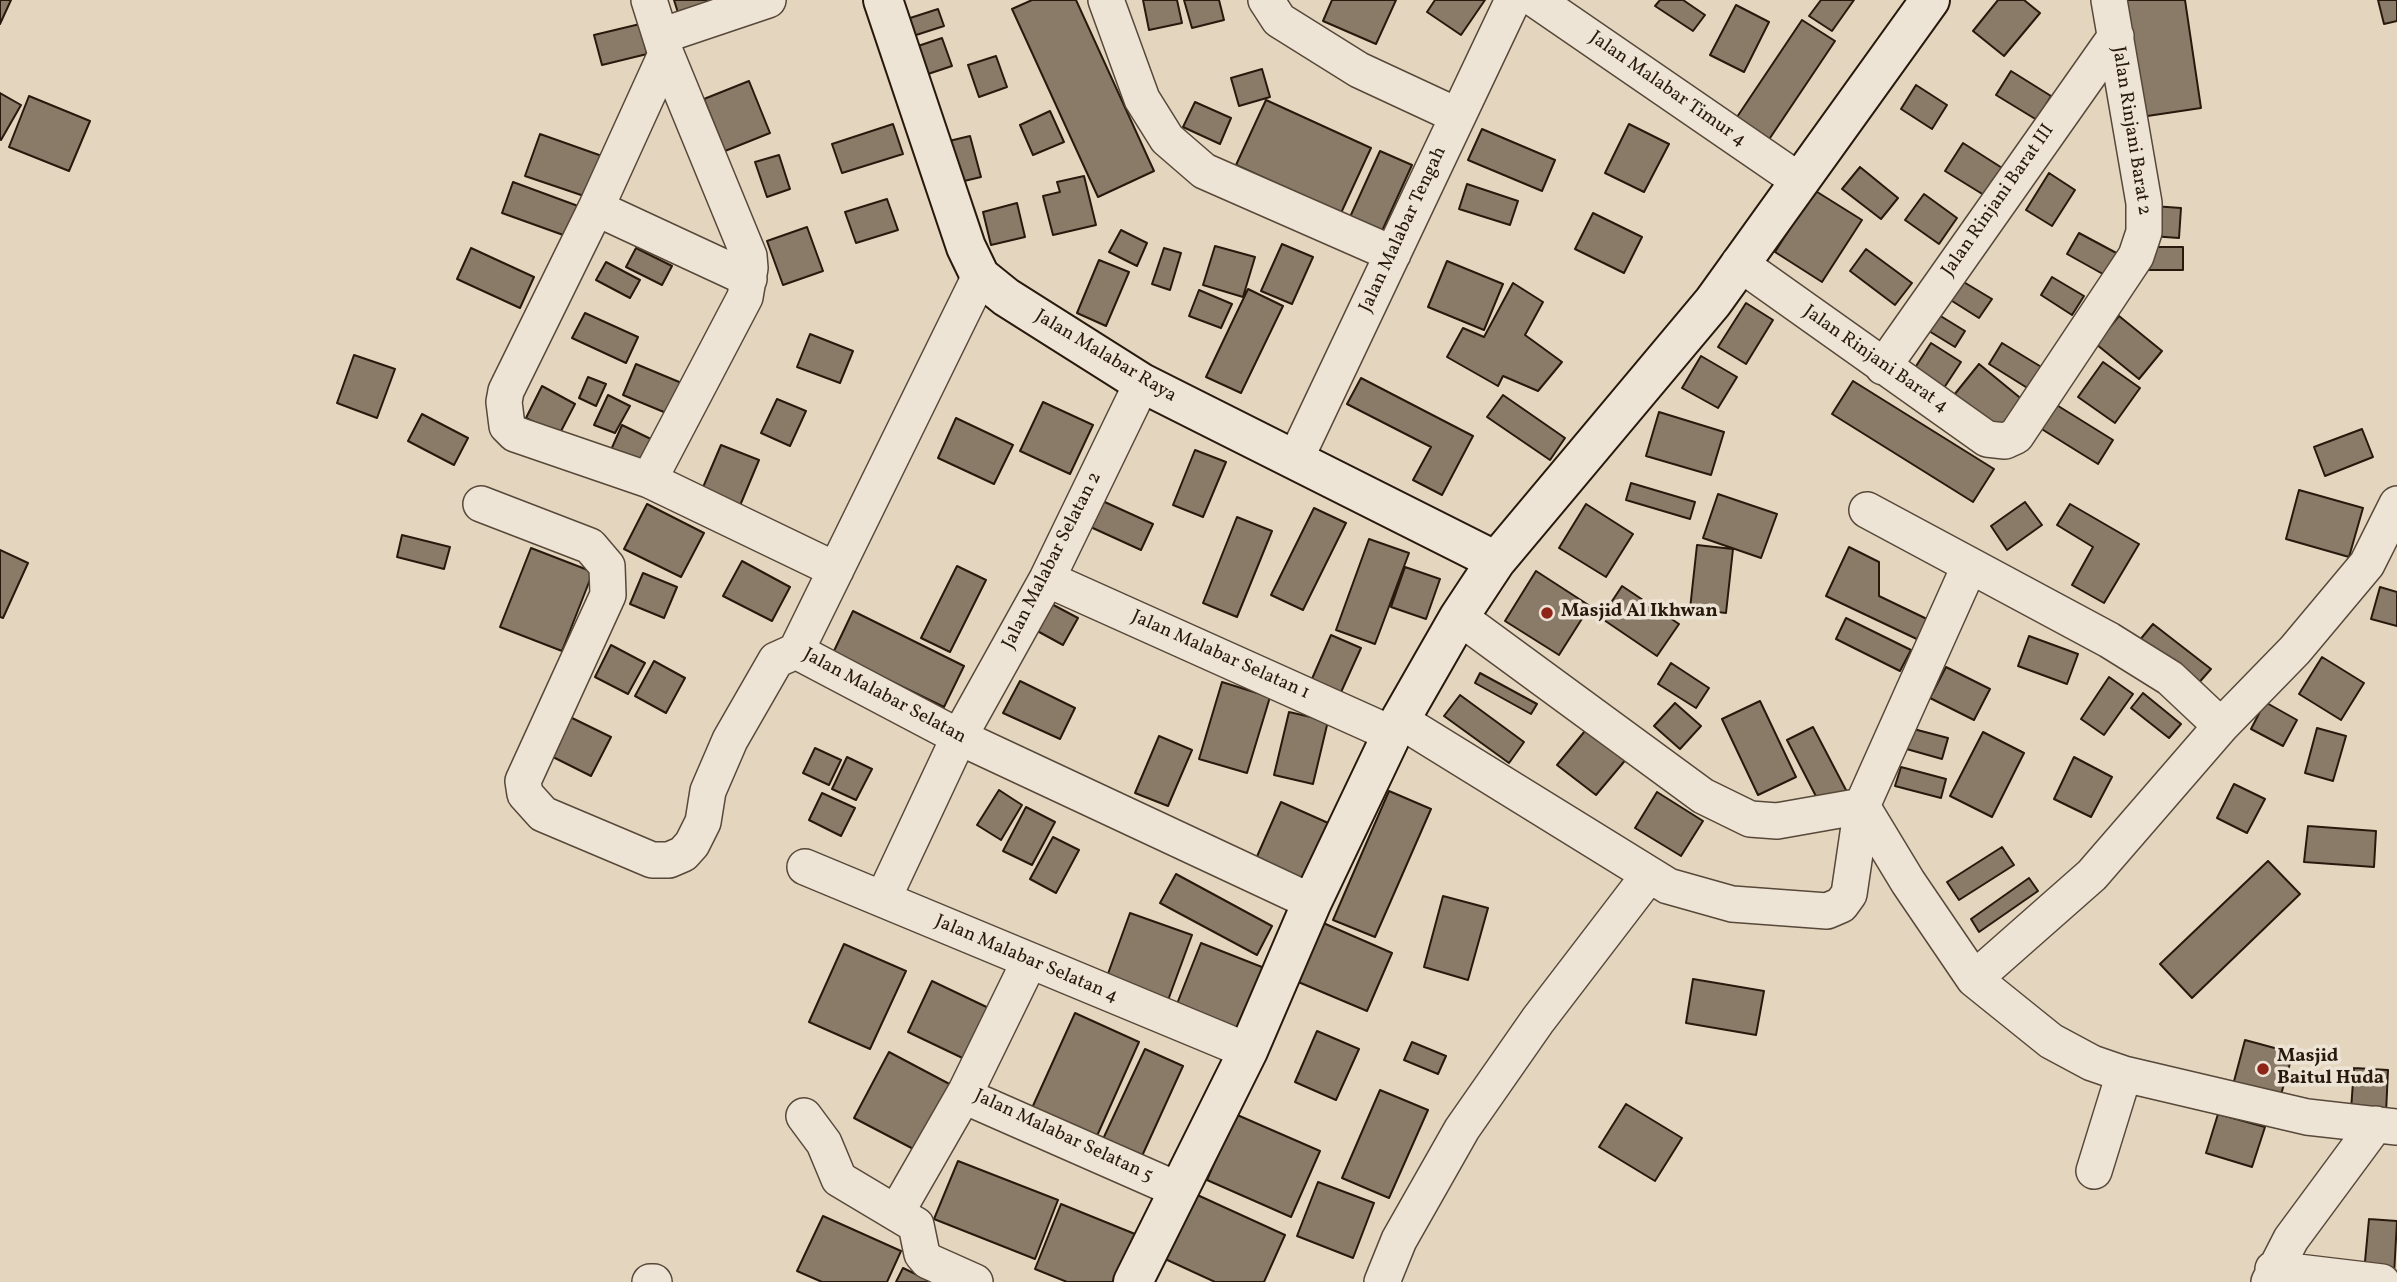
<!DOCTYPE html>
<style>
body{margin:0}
canvas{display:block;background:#e4d6be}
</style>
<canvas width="2397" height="1282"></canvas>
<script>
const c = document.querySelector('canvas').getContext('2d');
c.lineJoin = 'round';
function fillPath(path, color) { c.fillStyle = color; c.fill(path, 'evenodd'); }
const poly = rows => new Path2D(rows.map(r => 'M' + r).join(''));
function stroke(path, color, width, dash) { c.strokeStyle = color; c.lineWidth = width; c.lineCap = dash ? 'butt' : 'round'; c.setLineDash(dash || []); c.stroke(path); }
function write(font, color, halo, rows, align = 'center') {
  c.font = font + ' Vollkorn,serif'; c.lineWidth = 7; c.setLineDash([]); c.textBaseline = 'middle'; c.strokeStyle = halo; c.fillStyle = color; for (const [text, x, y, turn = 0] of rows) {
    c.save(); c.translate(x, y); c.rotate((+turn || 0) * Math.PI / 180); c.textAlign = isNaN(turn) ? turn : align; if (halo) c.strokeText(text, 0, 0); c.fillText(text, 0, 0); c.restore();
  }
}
const building = poly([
 [0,0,11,0,0,24,0,0],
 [674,0,726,0,679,16,674,0],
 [1032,0,1076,0,1154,171,1098,197,1012,9,1032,0],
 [1143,0,1177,0,1182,23,1149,30,1143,0],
 [1184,0,1219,0,1224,20,1192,28,1184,0],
 [1332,0,1396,0,1376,44,1323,21,1332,0],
 [1435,0,1485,0,1461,35,1427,12,1435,0],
 [1660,0,1683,0,1705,15,1693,31,1655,6,1660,0],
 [1821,0,1854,0,1832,31,1809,16,1821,0],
 [1998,0,2024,0,2040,13,2004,56,1973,31,1998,0],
 [2116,0,2185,0,2201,108,2134,118,2116,0],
 [2378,0,2397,0,2397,21,2384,24,2378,0],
 [1736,5,1769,22,1744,72,1710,55,1736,5],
 [938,9,944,26,913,36,907,19,938,9],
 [1802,20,1835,41,1766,144,1733,123,1802,20],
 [640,24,647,54,602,65,594,35,640,24],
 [942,38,952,66,925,75,915,47,942,38],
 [996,56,1007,87,979,97,968,65,996,56],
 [1262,69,1270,97,1239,106,1231,78,1262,69],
 [2011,71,2051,96,2037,120,1996,95,2011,71],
 [749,81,770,133,725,151,704,99,749,81],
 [1916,85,1947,105,1932,129,1901,109,1916,85],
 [0,93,21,105,1,140,0,139,0,93],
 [29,96,90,121,69,171,9,147,29,96],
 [1266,100,1371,148,1341,213,1236,165,1266,100],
 [1195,102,1231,118,1220,144,1183,127,1195,102],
 [1050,111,1064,142,1033,155,1020,125,1050,111],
 [893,124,903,154,842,173,832,144,893,124],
 [1629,124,1669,144,1644,192,1605,173,1629,124],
 [1482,129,1555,160,1542,191,1468,160,1482,129],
 [540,134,602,156,587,197,525,176,540,134],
 [970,136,981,177,960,182,949,141,970,136],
 [1963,143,2010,173,1992,200,1945,171,1963,143],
 [1380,151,1412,165,1382,231,1350,217,1380,151],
 [779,155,790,189,767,197,755,162,779,155],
 [1860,167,1898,198,1881,219,1842,189,1860,167],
 [2049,173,2075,190,2052,226,2026,210,2049,173],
 [1084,176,1096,225,1053,235,1043,196,1060,192,1057,182,1084,176],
 [513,182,578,206,566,236,502,213,513,182],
 [1467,184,1518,201,1510,225,1459,209,1467,184],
 [1814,190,1862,220,1822,282,1775,252,1814,190],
 [1924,194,1957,218,1939,244,1905,220,1924,194],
 [887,199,898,230,856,243,845,212,887,199],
 [1017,203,1025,237,991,245,983,212,1017,203],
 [2153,206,2181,208,2179,238,2151,236,2153,206],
 [1593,213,1642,237,1624,273,1575,249,1593,213],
 [807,227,823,271,783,285,767,241,807,227],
 [1121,230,1147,243,1137,266,1109,252,1121,230],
 [2079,233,2122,256,2110,278,2067,254,2079,233],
 [1282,244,1313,257,1292,304,1261,291,1282,244],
 [1215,246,1255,257,1243,297,1203,285,1215,246],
 [2143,247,2183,247,2183,270,2143,270,2143,247],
 [471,248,534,277,520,308,457,279,471,248],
 [636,248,672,266,662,285,626,267,636,248],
 [1164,248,1181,253,1170,290,1152,284,1164,248],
 [1866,249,1912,283,1895,305,1850,271,1866,249],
 [1099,260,1129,272,1106,326,1077,313,1099,260],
 [1447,261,1503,284,1484,330,1428,307,1447,261],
 [606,262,640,280,630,298,596,280,606,262],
 [1952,275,1992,299,1979,318,1941,294,1952,275],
 [2052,277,2084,296,2072,315,2041,295,2052,277],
 [1513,283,1543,302,1525,335,1562,362,1538,391,1503,376,1498,386,1447,357,1463,328,1484,337,1513,283],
 [1248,289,1283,306,1241,393,1206,377,1248,289],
 [1199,290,1232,304,1221,328,1189,316,1199,290],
 [1746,303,1773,320,1746,364,1718,347,1746,303],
 [1934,312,1965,331,1955,347,1924,328,1934,312],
 [585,313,638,337,626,363,572,338,585,313],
 [2119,316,2162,351,2139,379,2096,344,2119,316],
 [810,334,853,351,840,383,797,367,810,334],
 [1931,343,1961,362,1938,397,1909,377,1931,343],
 [2002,343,2043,368,2029,389,1989,364,2002,343],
 [354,355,395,369,377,418,337,403,354,355],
 [1701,356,1737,377,1718,408,1682,388,1701,356],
 [2103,362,2140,388,2115,423,2078,397,2103,362],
 [636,364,684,384,671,415,623,395,636,364],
 [1979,364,2024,401,1995,436,1950,400,1979,364],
 [588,377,606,384,596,406,579,398,588,377],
 [1361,378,1473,436,1442,495,1413,480,1431,447,1347,404,1361,378],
 [1853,381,1994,469,1973,502,1832,414,1853,381],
 [542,386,575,404,559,435,526,418,542,386],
 [608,395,630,406,615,433,594,425,608,395],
 [1503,395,1565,438,1550,460,1487,417,1503,395],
 [777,399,806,411,790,446,761,433,777,399],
 [1043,402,1093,425,1070,474,1020,451,1043,402],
 [2055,404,2113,440,2098,464,2040,428,2055,404],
 [1659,412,1724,432,1711,475,1646,456,1659,412],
 [422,414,468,438,454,465,408,441,422,414],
 [956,418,1013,445,994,484,938,458,956,418],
 [622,425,655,441,639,475,607,459,622,425],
 [2362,429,2373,457,2325,476,2314,447,2362,429],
 [721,445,759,460,739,508,701,492,721,445],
 [1195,450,1226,462,1203,517,1173,505,1195,450],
 [1631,483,1695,502,1690,519,1626,500,1631,483],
 [2299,490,2363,508,2349,557,2286,539,2299,490],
 [1718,494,1777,514,1761,558,1703,538,1718,494],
 [1096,498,1153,524,1141,550,1084,524,1096,498],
 [2025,502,2042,525,2007,550,1991,526,2025,502],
 [647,504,704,533,681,577,624,549,647,504],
 [1586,504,1633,534,1606,577,1559,548,1586,504],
 [2070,504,2139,544,2104,603,2072,585,2093,547,2057,525,2070,504],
 [1314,508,1346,523,1303,610,1271,595,1314,508],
 [1237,517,1272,531,1237,617,1203,603,1237,517],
 [402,535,450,547,444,569,397,557,402,535],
 [1369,539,1409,553,1375,644,1336,630,1369,539],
 [1697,545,1733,549,1726,613,1690,609,1697,545],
 [1849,547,1879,562,1879,596,1929,620,1921,641,1826,596,1849,547],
 [531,548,593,572,562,651,500,627,531,548],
 [0,550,28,563,3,618,0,617,0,550],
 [742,561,790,587,772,621,723,596,742,561],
 [957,566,986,580,950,652,921,638,957,566],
 [1405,567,1440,579,1426,619,1391,607,1405,567],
 [1536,571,1590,606,1559,655,1505,621,1536,571],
 [643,573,677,587,664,618,630,604,643,573],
 [1622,586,1679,624,1657,656,1601,618,1622,586],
 [2380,587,2397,592,2397,626,2371,619,2380,587],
 [1044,600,1078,618,1063,645,1030,627,1044,600],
 [853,611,964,666,944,707,833,653,853,611],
 [1846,618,1911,650,1900,671,1836,639,1846,618],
 [2153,624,2211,669,2196,686,2139,641,2153,624],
 [1331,635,1361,648,1337,701,1308,688,1331,635],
 [2029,636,2078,654,2067,684,2018,666,2029,636],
 [611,645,645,663,628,694,595,677,611,645],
 [2322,657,2364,683,2341,720,2299,694,2322,657],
 [654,661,685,678,666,713,635,696,654,661],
 [1671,663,1709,688,1696,708,1658,684,1671,663],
 [1946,667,1990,689,1974,720,1930,698,1946,667],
 [1480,673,1537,704,1531,714,1475,683,1480,673],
 [2109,677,2133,694,2104,735,2081,719,2109,677],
 [1020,681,1075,708,1060,739,1003,713,1020,681],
 [1222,682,1270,697,1247,773,1199,759,1222,682],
 [2143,693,2181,724,2169,738,2131,708,2143,693],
 [1460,695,1524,742,1509,763,1444,716,1460,695],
 [1760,701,1796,777,1758,795,1722,719,1760,701],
 [2265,702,2297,720,2283,746,2251,729,2265,702],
 [1675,703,1701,726,1680,749,1654,726,1675,703],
 [1289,712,1328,721,1313,784,1274,775,1289,712],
 [570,717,611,737,591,776,551,756,570,717],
 [1589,726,1628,757,1596,795,1557,765,1589,726],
 [1902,726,1948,738,1942,759,1896,746,1902,726],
 [1813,727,1847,792,1821,806,1787,740,1813,727],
 [2317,728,2346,736,2333,781,2305,773,2317,728],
 [1983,732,2024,753,1992,817,1950,796,1983,732],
 [1159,736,1192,750,1168,806,1135,793,1159,736],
 [815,748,841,760,829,785,803,773,815,748],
 [847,757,872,769,856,800,832,789,847,757],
 [2074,757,2112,777,2091,817,2054,799,2074,757],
 [1901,767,1946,779,1941,798,1895,786,1901,767],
 [2234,784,2265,799,2247,833,2217,818,2234,784],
 [999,790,1022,805,1001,840,977,825,999,790],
 [1389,791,1431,809,1375,937,1333,920,1389,791],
 [1657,792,1703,821,1681,856,1635,828,1657,792],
 [822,793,855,808,841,836,809,820,822,793],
 [1281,802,1335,826,1308,884,1255,861,1281,802],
 [1026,807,1055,822,1032,865,1003,851,1026,807],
 [2308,826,2376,831,2374,867,2304,862,2308,826],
 [1053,837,1079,850,1056,893,1030,879,1053,837],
 [2002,847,2014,865,1959,900,1947,882,2002,847],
 [2268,861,2300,894,2192,998,2160,964,2268,861],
 [1176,874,1272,926,1257,955,1160,903,1176,874],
 [2029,878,2038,891,1979,932,1971,919,2029,878],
 [1443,896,1488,908,1468,980,1424,967,1443,896],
 [1130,913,1192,935,1167,1003,1105,982,1130,913],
 [1321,922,1392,953,1367,1011,1296,981,1321,922],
 [1201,943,1267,969,1239,1040,1173,1014,1201,943],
 [844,944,906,971,870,1049,809,1022,844,944],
 [1693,979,1764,991,1756,1035,1686,1023,1693,979],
 [932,981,997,1012,973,1063,908,1032,932,981],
 [1075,1013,1139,1042,1092,1147,1027,1119,1075,1013],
 [1317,1031,1359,1049,1336,1100,1295,1082,1317,1031],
 [2245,1040,2293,1053,2280,1098,2233,1085,2245,1040],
 [1412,1042,1446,1056,1438,1074,1404,1060,1412,1042],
 [1145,1049,1183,1066,1142,1156,1103,1139,1145,1049],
 [889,1052,957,1088,923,1154,854,1118,889,1052],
 [2354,1068,2388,1070,2386,1113,2351,1110,2354,1068],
 [1380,1090,1428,1110,1389,1198,1342,1178,1380,1090],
 [1626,1104,1682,1138,1655,1181,1599,1147,1626,1104],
 [1235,1114,1320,1151,1291,1217,1207,1180,1235,1114],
 [2218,1114,2265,1127,2252,1167,2206,1153,2218,1114],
 [958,1161,1058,1200,1035,1259,934,1219,958,1161],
 [1318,1182,1374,1203,1353,1258,1297,1236,1318,1182],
 [1193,1193,1285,1235,1264,1282,1215,1282,1163,1258,1193,1193],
 [1061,1204,1135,1234,1115,1282,1067,1282,1035,1269,1061,1204],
 [823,1216,901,1251,887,1282,822,1282,797,1271,823,1216],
 [2369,1219,2397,1221,2394,1275,2364,1272,2369,1219],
 [903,1268,932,1282,896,1282,903,1268]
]);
const street = poly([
 [1106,0,1142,99,1167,139,1204,171,1393,254],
 [1266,0,1279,20,1359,70,1458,116],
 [1536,0,1798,180],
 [661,36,768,0],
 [666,54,596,208,506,391,504,402,507,426,515,434,649,480,836,570],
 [596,208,749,279],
 [1739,263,1987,439,2005,441,2016,436,2136,256,2144,232,2144,203,2109,0],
 [980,276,796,651,959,737,1312,902],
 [1883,367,2116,36],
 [1295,460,1513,0],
 [649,480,745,297,750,268,749,256,666,54,649,0],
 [481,504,590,546,607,566,608,595,523,781,525,794,543,814,652,860,669,860,683,854,692,844,703,822,708,791,730,740,776,660,796,651],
 [1867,510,2109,640,2170,678,2221,726],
 [1047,579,1392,734],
 [1459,617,1703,796,1750,819,1777,821,1862,806,1908,882,1974,979,2051,1041,2092,1063,2124,1074,2307,1117,2397,1127],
 [1401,721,1668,886,1732,904,1827,911,1841,905,1849,894,1862,806,1969,567],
 [805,867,1248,1051],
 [883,899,959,737,1047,579,1142,383],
 [1974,979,2092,875,2221,726,2295,650,2367,564,2397,504],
 [966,1091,978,1102,1178,1190],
 [804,1116,824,1143,839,1179,916,1225,922,1254,928,1261,975,1282],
 [2094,1171,2124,1074],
 [896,1213,966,1091,1029,962],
 [2273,1269,2382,1282],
 [650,1282,654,1282],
 [1382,1282,1399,1240,1462,1129,1538,1020,1649,875],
 [2269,1282,2291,1239,2376,1124]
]);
const secondary = poly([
 [883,0,966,247,980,276,1006,297,1142,383,1496,561],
 [1133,1282,1248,1051,1312,902,1392,734,1459,617,1496,561,1713,302,1930,0]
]);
const markers = [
 [1547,613,7,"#8f2418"],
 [2263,1069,7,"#8f2418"]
];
const streetNames = [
 ["Jalan Malabar Timur 4",1667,90,35],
 ["Jalan Rinjani Barat 2",2130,131,81],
 ["Jalan Rinjani Barat III",1999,201,-55],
 ["Jalan Malabar Tengah",1404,230,-65],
 ["Jalan Malabar Raya",1105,357,31],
 ["Jalan Rinjani Barat 4",1875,360,35],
 ["Jalan Malabar Selatan 2",1053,561,-63],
 ["Jalan Malabar Selatan 1",1220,656,24],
 ["Jalan Malabar Selatan",884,697,28],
 ["Jalan Malabar Selatan 4",1026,960,23],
 ["Jalan Malabar Selatan 5",1063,1137,25]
];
const poiNames = [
 ["Masjid Al Ikhwan",1561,613],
 ["Masjid",2277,1058],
 ["Baitul Huda",2277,1080]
];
fillPath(building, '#8a7b69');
stroke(building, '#28190d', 2);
stroke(street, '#574839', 38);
stroke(secondary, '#28190d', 42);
stroke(street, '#ede4d5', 35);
stroke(secondary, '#ede4d5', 38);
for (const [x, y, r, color] of markers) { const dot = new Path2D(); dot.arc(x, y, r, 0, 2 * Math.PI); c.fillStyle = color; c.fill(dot); stroke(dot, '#ede4d5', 2.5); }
write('19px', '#28190d', '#ede4d5', streetNames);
write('bold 19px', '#28190d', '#ede4d5', poiNames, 'left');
</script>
